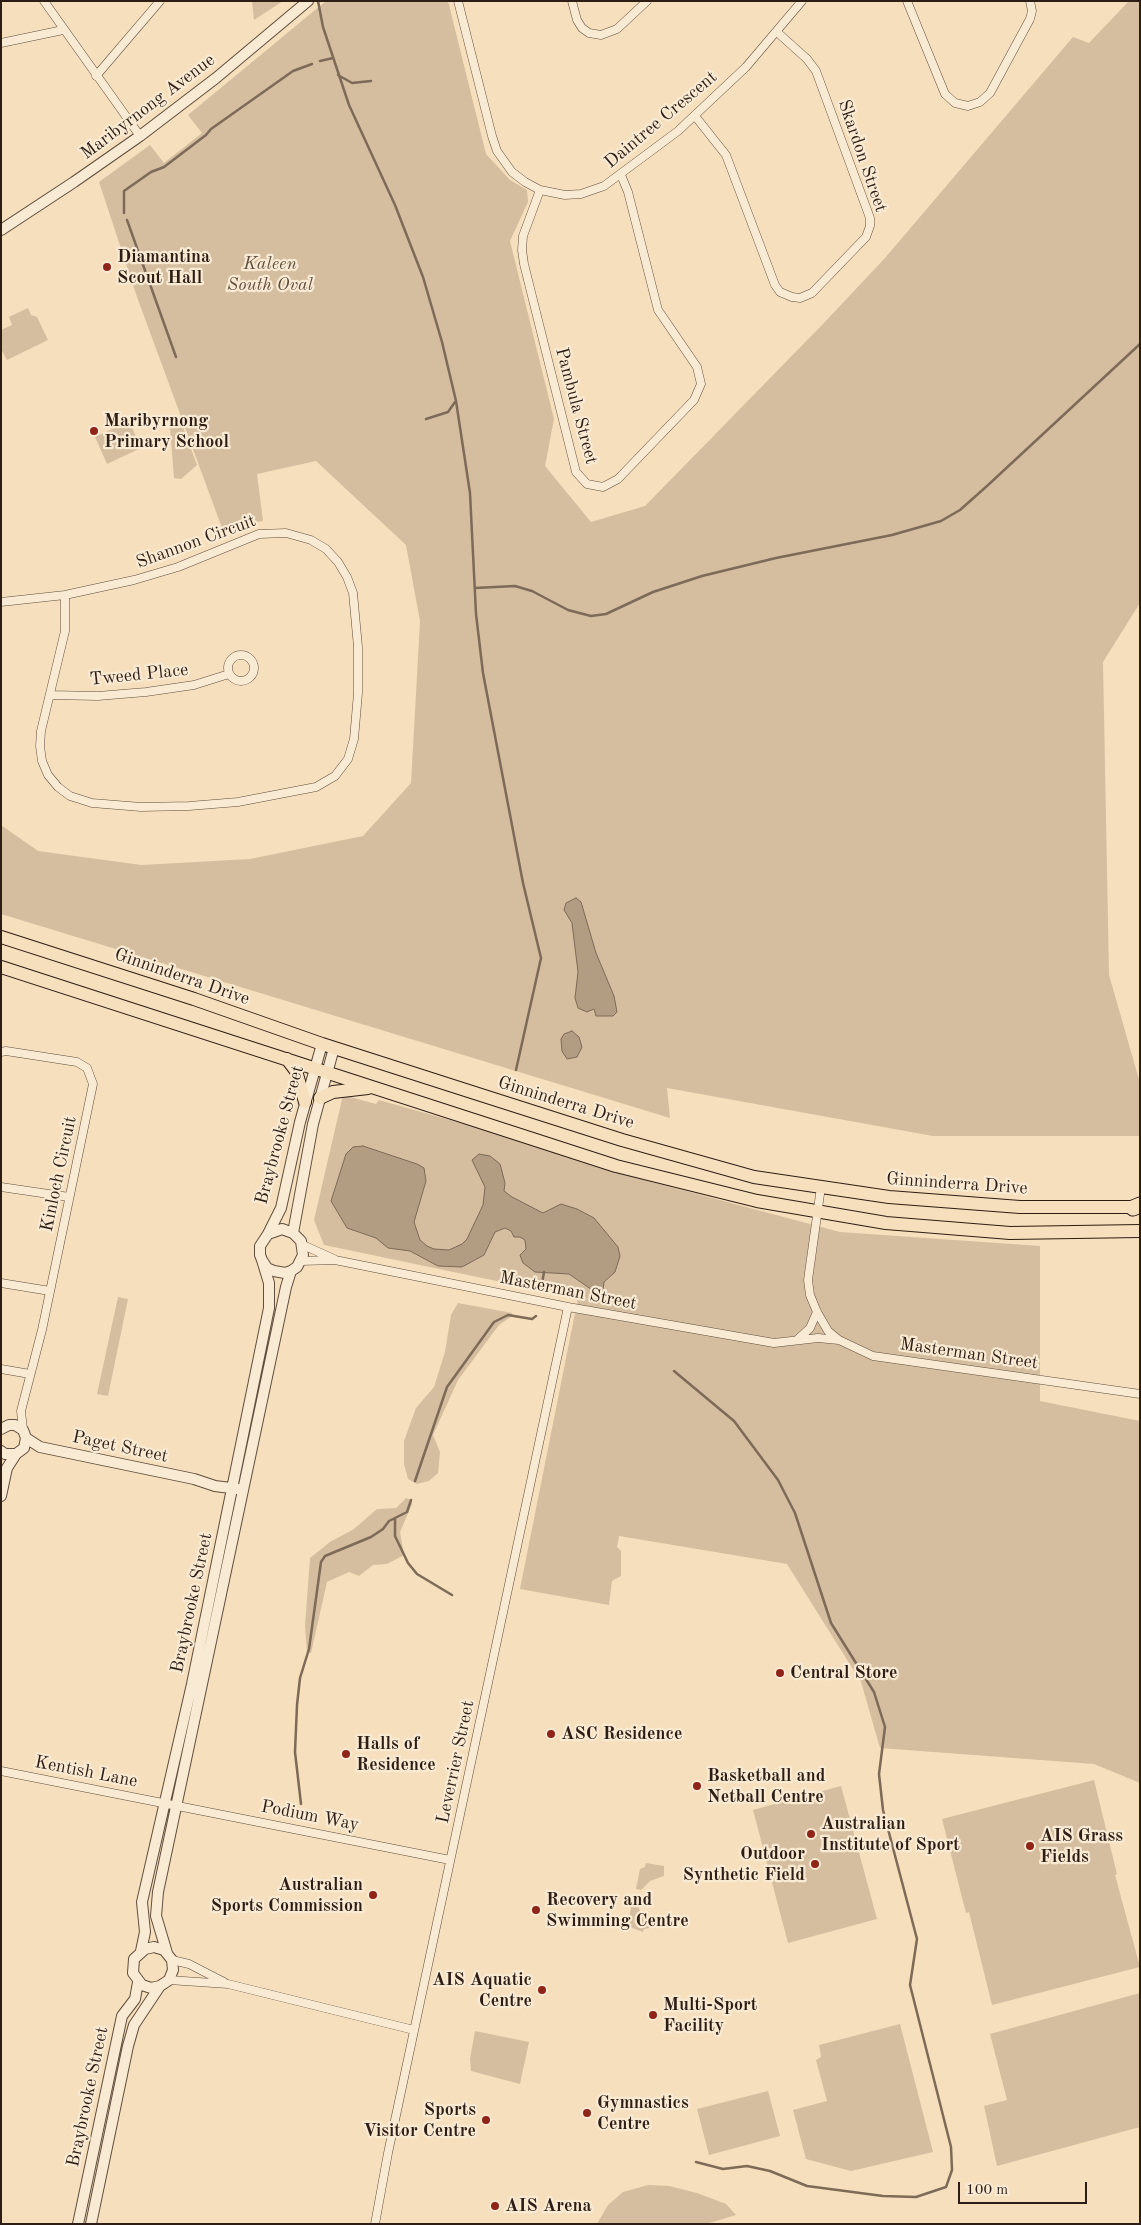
<!DOCTYPE html>
<style>
body{margin:0}
#map{position:relative;width:1141px;height:2225px;overflow:hidden;background:#f6dfbc;font-family:"Old Standard TT",serif}
canvas{display:block}
.frame{position:absolute;inset:0;border:2px solid #2e1d14;pointer-events:none}
.scale{position:absolute;left:958px;top:2182px;width:129px;height:22px;box-sizing:border-box;border:2px solid #2e1d14;border-top:0;padding-left:6px;font-size:15px;line-height:18px;white-space:nowrap;color:#2e1d14;-webkit-text-stroke:4px #f9ead3;paint-order:stroke}
</style>
<div id="map">
<canvas width="1141" height="2225"></canvas>
<div class="frame"></div>
<div class="scale">100 m</div>
</div>
<script>
const c = document.querySelector('canvas').getContext('2d');
c.lineJoin = 'round';
function fillPath(path, color) { c.fillStyle = color; c.fill(path, 'evenodd'); }
const poly = rows => new Path2D(rows.map(r => 'M' + r).join(''));
function stroke(path, color, width, dash) { c.strokeStyle = color; c.lineWidth = width; c.lineCap = dash ? 'butt' : 'round'; c.setLineDash(dash || []); c.stroke(path); }
function write(font, color, halo, rows, align = 'center') {
  c.font = font + ' "Old Standard TT",serif'; c.lineWidth = 4.5; c.setLineDash([]); c.textBaseline = 'middle'; c.strokeStyle = halo; c.fillStyle = color; for (const [text, x, y, turn = 0] of rows) {
    c.save(); c.translate(x, y); c.rotate((+turn || 0) * Math.PI / 180); c.textAlign = isNaN(turn) ? turn : align; if (halo) c.strokeText(text, 0, 0); c.fillText(text, 0, 0); c.restore();
  }
}
const green = poly([
 [252,1,283,1,254,20],
 [326,1,448,1,486,154,510,180,527,190,528,202,510,241,554,419,545,466,591,522,645,506,821,326,885,258,1073,37,1089,43,1129,1,1140,1,1140,603,1103,662,1109,975,1140,1083,1140,1136,933,1136,667,1088,670,1118,1,914,1,825,38,851,141,865,250,859,363,836,411,783,420,621,406,545,316,461,257,474,263,521,222,528,137,297,99,182,150,145,164,163,202,133,188,115],
 [28,308,31,315,37,317,48,340,7,360,1,349,1,330,12,325,9,317],
 [129,421,141,448,107,464,95,437],
 [182,424,197,465,181,479,174,478,170,428],
 [343,1095,376,1104,379,1100,489,1131,607,1170,840,1232,1040,1246,1040,1401,1140,1421,1140,1783,1094,1764,880,1748,861,1682,787,1564,619,1536,617,1547,621,1551,621,1576,612,1581,609,1605,520,1589,578,1298,324,1245,314,1220],
 [118,1297,128,1299,108,1396,97,1394],
 [458,1303,512,1313,512,1316,499,1325,458,1380,433,1435,440,1452,438,1473,429,1481,417,1484,408,1479,404,1464,404,1441,416,1408,434,1387,445,1352,451,1315],
 [406,1498,411,1500,412,1504,400,1532,404,1555,387,1564,373,1565,359,1576,349,1572,327,1582,311,1653,307,1653,305,1626,310,1558,330,1542,354,1529,377,1509,396,1508],
 [1094,1780,1117,1874,1115,1875,1140,1967,992,2005,969,1912,966,1913,942,1819],
 [841,1786,877,1919,788,1943,753,1810],
 [646,1863,664,1866,664,1876,650,1881,641,1890,636,1889,640,1869,645,1867],
 [632,1903,637,1903,642,1916,651,1922,650,1928,644,1929,643,1932,627,1926],
 [1140,1993,1140,2127,997,2166,984,2106,1007,2100,990,2034],
 [900,2024,933,2152,851,2171,806,2159,793,2110,827,2101,816,2060,821,2057,819,2045],
 [475,2031,529,2042,520,2084,471,2071,470,2059],
 [768,2091,780,2136,709,2155,697,2109],
 [648,2185,669,2186,697,2193,726,2204,736,2215,706,2224,597,2224,608,2205,623,2192]
]);
const water = poly([
 [576,898,581,902,596,953,614,996,617,1012,613,1016,596,1016,594,1009,587,1012,578,1008,575,998,578,972,572,923,564,910,566,903,576,898],
 [572,1031,579,1037,582,1047,577,1057,567,1059,562,1051,561,1039,564,1034,572,1031],
 [363,1146,417,1164,424,1168,426,1181,414,1222,420,1240,427,1246,434,1249,449,1250,462,1244,467,1239,483,1205,485,1187,472,1160,479,1154,490,1156,500,1164,505,1183,504,1191,512,1197,543,1213,561,1204,577,1209,594,1218,618,1247,620,1256,615,1272,604,1282,603,1291,595,1292,569,1274,535,1272,523,1263,520,1255,526,1249,525,1240,520,1237,514,1237,511,1231,505,1228,495,1232,484,1255,462,1267,438,1266,410,1251,388,1248,376,1238,347,1228,331,1201,346,1154,353,1147,363,1146]
]);
const stream = poly([
 [318,1,323,27,349,105,395,205,423,277,442,342,456,401,470,493,476,614,483,673,523,883,541,958,516,1070],
 [320,61,333,58],
 [338,75,352,83,371,81],
 [124,213,124,191,151,172,164,167,206,135,211,129,293,71,312,64],
 [127,220,176,357],
 [426,419,448,412,455,402],
 [475,588,515,586,532,591,568,610,591,616,606,614,653,592,702,576,776,558,892,535,941,521,960,510,987,486,1140,344],
 [541,1289,544,1272],
 [674,1371,734,1421,778,1480,795,1513,831,1623,874,1692,885,1727,879,1774,883,1810,917,1939,910,1985,951,2147,952,2170,946,2187,916,2197,883,2196,807,2186,770,2171,747,2166,723,2169,696,2162],
 [415,1481,447,1387,494,1322,508,1315,532,1319,536,1316],
 [395,1519,395,1536,408,1563,417,1574,452,1595],
 [301,1804,295,1752,297,1705,300,1678,309,1649,321,1562,325,1556,371,1537,383,1529,389,1521,407,1512,411,1500]
]);
const minor = poly([
 [44,1,140,136],
 [458,1,492,136,497,151,512,172,525,182,540,190,565,195,581,194,604,186,678,131,746,67,802,1],
 [572,1,577,20,582,28,589,33,601,35,617,29,647,1],
 [907,1,945,94,955,103,968,106,980,102,990,93,1030,19,1032,11,1030,1],
 [1,43,63,30],
 [96,76,160,1],
 [695,116,726,155,775,285,780,292,792,297,800,298,812,293,866,237,870,226,870,218,816,71,807,59,777,32],
 [540,190,523,236,522,250,524,264,576,472,587,484,603,487,618,479,694,400,701,384,697,367,658,310,628,192,621,175],
 [1,602,65,595,134,580,178,567,259,534,286,533,311,540,326,549,338,562,347,577,353,593,358,647,358,693,354,739,348,759,335,776,316,787,238,802,189,806,141,807,92,803,70,796,58,787,48,775,42,761,40,746,41,731,65,631,65,595],
 '228 668a13 13 0 1 1 26 0a13 13 0 1 1-26 0Z',
 [50,695,98,696,146,692,194,685,229,674],
 [1,1052,6,1051,77,1062,87,1068,93,1084,42,1330,21,1411,23,1430],
 [1,1187,69,1197],
 [821,1187,808,1280,810,1295,817,1312,828,1331,839,1340],
 [303,1245,334,1259],
 [301,1261,335,1260,568,1307,774,1343,818,1338,839,1340,873,1356,1140,1394],
 [1,1283,50,1291],
 [797,1340,810,1328,817,1312],
 [1,1369,30,1374],
 [1,1771,450,1860],
 [172,1960,189,1964,224,1982],
 [169,1980,228,1984,414,2030],
 [375,2224,388,2153,568,1307]
]);
const tertiary = poly([
 [1,230,74,182,140,136,216,78,308,1],
 [293,1233,313,1124,334,1048],
 [268,1234,281,1208,300,1122,322,1044],
 [1,1429,9,1425,15,1425,23,1430,26,1438,24,1448,16,1454,5,1454,1,1451],
 [26,1438,40,1447,194,1479,215,1486,238,1489],
 [1,1496,7,1468,16,1454],
 [141,1951,145,1932,142,1902,192,1684,269,1308,269,1283,262,1260,260,1255,260,1246,268,1234,282,1229,293,1233,301,1241,303,1255,297,1267,291,1271,285,1273,274,1271,267,1268,262,1260],
 [167,1953,156,1916,158,1892,286,1287,291,1271],
 [78,2224,122,2016,135,1999,138,1982],
 [91,2224,128,2046,134,2025,160,1986,169,1980,173,1970,172,1960,164,1950,154,1947,145,1949,134,1959,133,1973,142,1985,151,1988,160,1986]
]);
const primary = poly([
 [1,937,194,999,322,1044,481,1095,622,1140,754,1177,889,1197,1020,1207,1140,1207],
 [1,967,616,1166,757,1201,886,1223,1010,1233,1140,1231],
 [287,1059,296,1071,305,1102],
 [320,1098,333,1092,368,1088]
]);
const motorway = poly([
 [1133,1208,1140,1205]
]);
const markers = [
 [107,267,5,"#8f2418"],
 [94,431,5,"#8f2418"],
 [780,1673,5,"#8f2418"],
 [551,1734,5,"#8f2418"],
 [346,1754,5,"#8f2418"],
 [697,1786,5,"#8f2418"],
 [811,1834,5,"#8f2418"],
 [1030,1846,5,"#8f2418"],
 [815,1864,5,"#8f2418"],
 [373,1895,5,"#8f2418"],
 [536,1910,5,"#8f2418"],
 [542,1990,5,"#8f2418"],
 [653,2015,5,"#8f2418"],
 [587,2113,5,"#8f2418"],
 [486,2120,5,"#8f2418"],
 [495,2206,5,"#8f2418"]
];
const streetNames = [
 ["Maribyrnong Avenue",148,107,-37],
 ["Daintree Crescent",661,120,-40],
 ["Skardon Street",862,156,71],
 ["Pambula Street",576,406,75],
 ["Shannon Circuit",196,542,-20],
 ["Tweed Place",139,675,-6],
 ["Ginninderra Drive",182,977,19],
 ["Ginninderra Drive",566,1103,17],
 ["Braybrooke Street",280,1135,-75],
 ["Kinloch Circuit",59,1174,-78],
 ["Ginninderra Drive",957,1184,4],
 ["Masterman Street",568,1291,11],
 ["Masterman Street",969,1354,8],
 ["Paget Street",120,1447,12],
 ["Braybrooke Street",192,1603,-78],
 ["Leverrier Street",456,1762,-78],
 ["Kentish Lane",86,1772,11],
 ["Podium Way",310,1816,11],
 ["Braybrooke Street",88,2097,-78]
];
const poiNames = [
 ["Diamantina",117,257],
 ["Scout Hall",117,278],
 ["Maribyrnong",104,421],
 ["Primary School",104,442],
 ["Central Store",790,1673],
 ["ASC Residence",561,1734],
 ["Halls of",356,1744],
 ["Residence",356,1765],
 ["Basketball and",707,1776],
 ["Netball Centre",707,1797],
 ["Australian",821,1824],
 ["Institute of Sport",821,1845],
 ["AIS Grass",1040,1836],
 ["Fields",1040,1857],
 ["Outdoor",805,1854,"right"],
 ["Synthetic Field",805,1875,"right"],
 ["Australian",363,1885,"right"],
 ["Sports Commission",363,1906,"right"],
 ["Recovery and",546,1900],
 ["Swimming Centre",546,1921],
 ["AIS Aquatic",532,1980,"right"],
 ["Centre",532,2001,"right"],
 ["Multi-Sport",663,2005],
 ["Facility",663,2026],
 ["Gymnastics",597,2103],
 ["Centre",597,2124],
 ["Sports",476,2110,"right"],
 ["Visitor Centre",476,2131,"right"],
 ["AIS Arena",505,2206]
];
const parkNames = [
 ["Kaleen",270,264],
 ["South Oval",270,285]
];
fillPath(green, '#d4be9f');
fillPath(water, '#b29d83');
stroke(water, '#7d6a57', 1);
stroke(stream, '#7d6a57', 2.5);
stroke(minor, '#604e3e', 9);
stroke(tertiary, '#604e3e', 12);
stroke(primary, '#2e1d14', 14);
stroke(motorway, '#2e1d14', 17);
stroke(minor, '#f9ead3', 8);
stroke(tertiary, '#f9ead3', 10);
stroke(primary, '#f6dfbc', 12);
stroke(motorway, '#f6dfbc', 15);
for (const [x, y, r, color] of markers) { const dot = new Path2D(); dot.arc(x, y, r, 0, 2 * Math.PI); c.fillStyle = color; c.fill(dot); stroke(dot, '#f9ead3', 2); }
write('18px', '#2e1d14', '#f9ead3', streetNames);
write('bold 18px', '#2e1d14', '#f9ead3', poiNames, 'left');
write('italic 18px', '#604d3e', '#f9ead3', parkNames);
</script>
